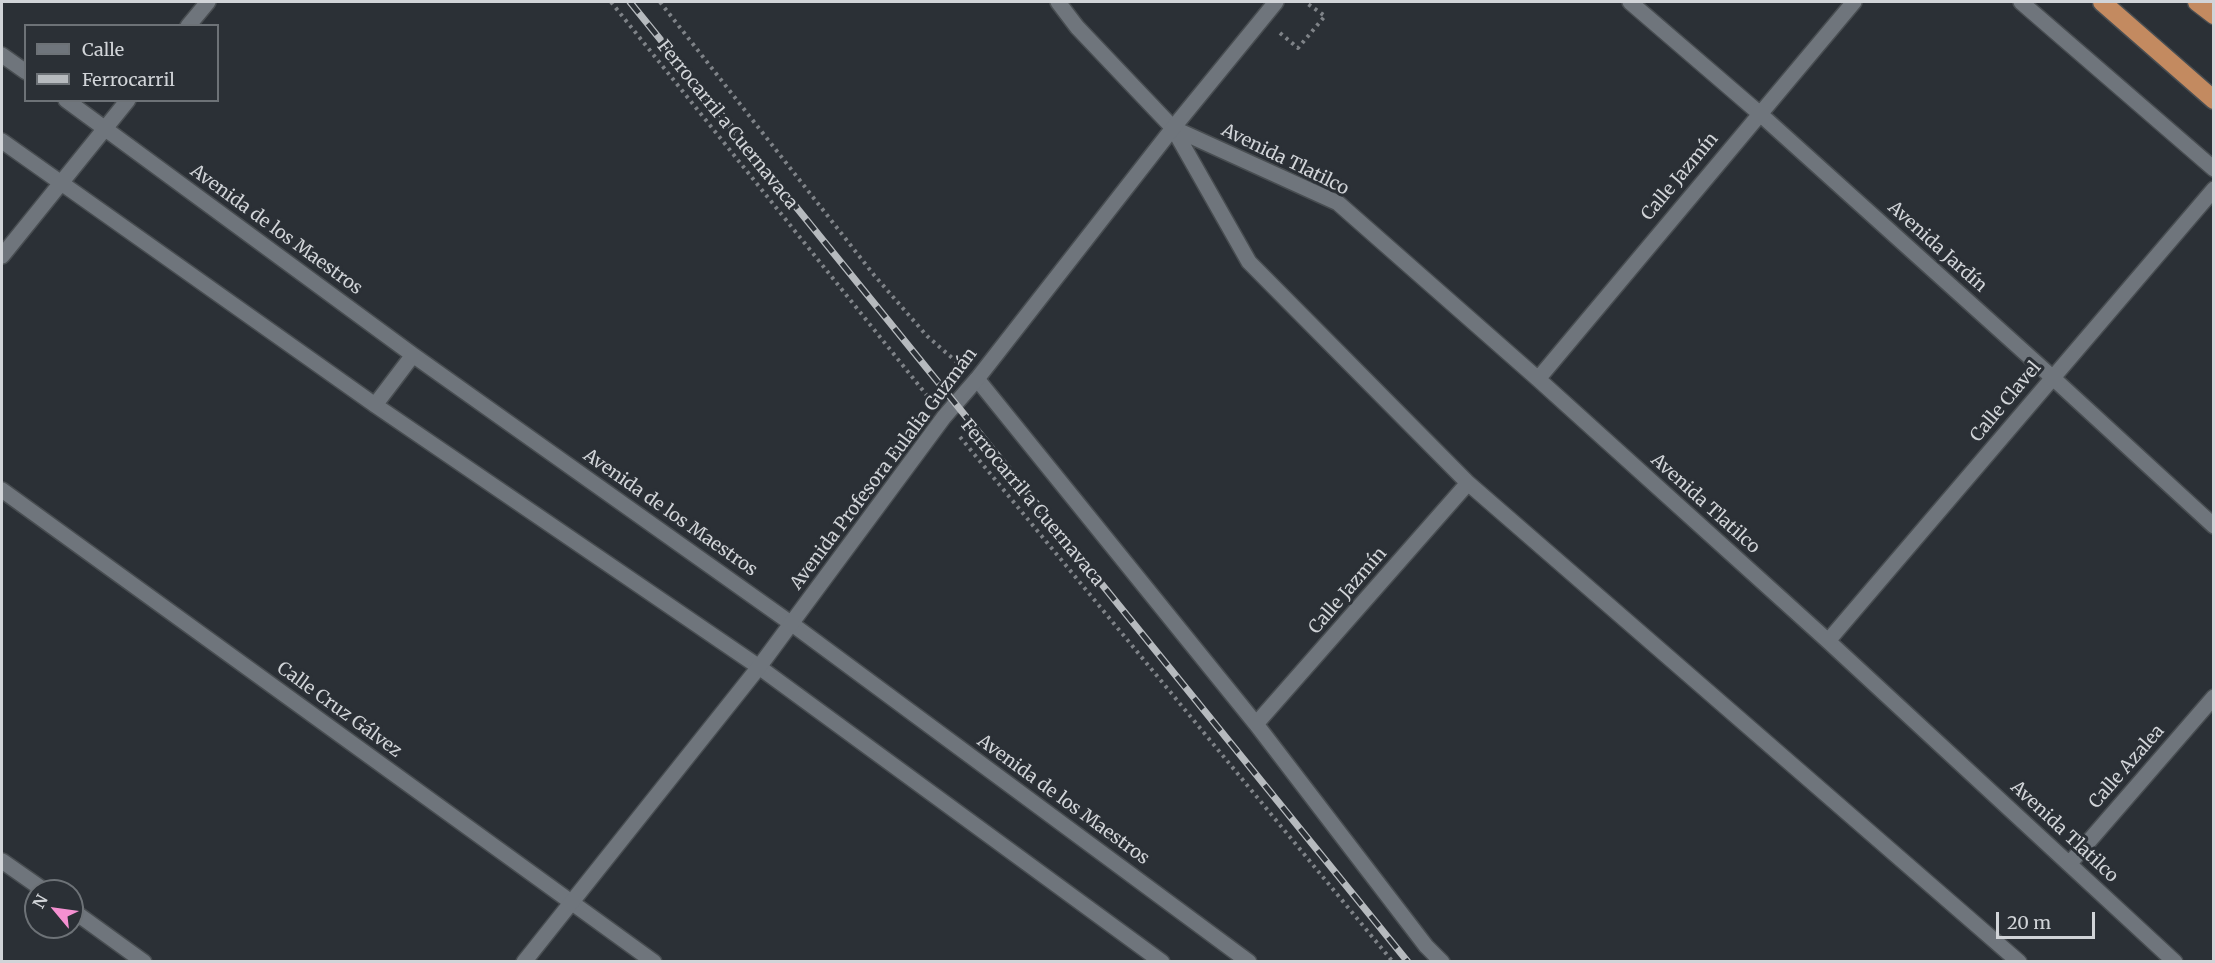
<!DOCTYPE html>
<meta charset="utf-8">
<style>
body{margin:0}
#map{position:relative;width:2215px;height:963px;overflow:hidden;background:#2b3036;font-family:Merriweather,serif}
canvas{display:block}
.frame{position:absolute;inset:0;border:3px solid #d1d4d8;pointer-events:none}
.legend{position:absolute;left:24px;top:24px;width:195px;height:78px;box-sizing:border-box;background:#2b3036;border:2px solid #6d7277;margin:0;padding:8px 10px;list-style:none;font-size:18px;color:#d1d4d8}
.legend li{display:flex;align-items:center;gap:12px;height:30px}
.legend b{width:30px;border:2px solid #6d7277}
.north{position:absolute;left:24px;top:879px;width:60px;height:60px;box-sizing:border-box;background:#2b3036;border:2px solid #6d7277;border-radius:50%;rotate:299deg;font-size:16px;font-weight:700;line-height:24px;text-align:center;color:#d1d4d8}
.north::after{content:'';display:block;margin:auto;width:21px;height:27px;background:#f590d1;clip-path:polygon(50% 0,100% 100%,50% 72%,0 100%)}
.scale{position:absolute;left:1996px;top:912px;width:99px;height:27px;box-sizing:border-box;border:3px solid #d1d4d8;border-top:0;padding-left:8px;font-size:18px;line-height:21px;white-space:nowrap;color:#d1d4d8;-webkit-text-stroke:4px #2b3036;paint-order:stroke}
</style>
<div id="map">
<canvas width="2215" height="963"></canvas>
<div class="frame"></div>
<ul class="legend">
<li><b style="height:8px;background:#6f757c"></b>Calle</li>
<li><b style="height:8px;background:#b6babe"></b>Ferrocarril</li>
</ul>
<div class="north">N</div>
<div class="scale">20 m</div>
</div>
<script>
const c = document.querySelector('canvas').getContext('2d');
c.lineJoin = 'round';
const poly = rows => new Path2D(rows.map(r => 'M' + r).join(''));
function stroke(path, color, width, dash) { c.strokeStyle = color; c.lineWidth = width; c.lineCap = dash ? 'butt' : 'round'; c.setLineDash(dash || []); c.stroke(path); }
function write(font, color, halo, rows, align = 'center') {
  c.font = font + ' Merriweather,serif'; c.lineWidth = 6; c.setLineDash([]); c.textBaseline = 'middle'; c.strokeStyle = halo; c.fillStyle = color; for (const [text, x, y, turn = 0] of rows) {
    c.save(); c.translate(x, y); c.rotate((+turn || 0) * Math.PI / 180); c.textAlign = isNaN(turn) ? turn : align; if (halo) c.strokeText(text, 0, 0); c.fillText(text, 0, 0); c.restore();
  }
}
const path = poly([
 [611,2,929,398],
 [660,2,874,275,927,336,958,363],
 [1280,33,1298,48,1325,16,1305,2],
 [960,437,1393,962]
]);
const street = poly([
 [1058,2,1077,27,1173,128,1249,262,1468,483,2019,962],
 [1630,2,1759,113,2053,378,2214,526],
 [188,26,208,2],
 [2,55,26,72],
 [66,100,413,355,792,624,1249,962],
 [1173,128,1338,203,1538,379,1828,641,2175,962],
 [2,141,375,405,759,667,1162,962],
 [2,256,128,100],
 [977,379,1256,724,1426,946,1442,962],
 [1538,379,1854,2],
 [375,405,413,355],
 [2,490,654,962],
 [1828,641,2214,189],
 [1256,724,1468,483],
 [2,861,45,891],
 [2070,863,2214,697],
 [72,910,144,962]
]);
const secondary = poly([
 [2021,2,2214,169],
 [524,962,759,667,944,417,977,379,1173,128,1276,2]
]);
const highway = poly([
 [2102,2,2214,100],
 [2197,2,2214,15]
]);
const rail = poly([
 [630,2,1408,962]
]);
const streetNames = [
 ["Ferrocarril a Cuernavaca",727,125,51],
 ["Avenida Tlatilco",1285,160,26],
 ["Calle Jazmín",1680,177,-50],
 ["Avenida de los Maestros",276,230,36],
 ["Avenida Jardín",1937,247,42],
 ["Calle Clavel",2006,402,-50],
 ["Avenida Profesora Eulalia Guzmán",884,469,-53],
 ["Ferrocarril a Cuernavaca",1032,503,50],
 ["Avenida Tlatilco",1705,504,42],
 ["Avenida de los Maestros",670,513,35],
 ["Calle Jazmín",1348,591,-49],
 ["Calle Cruz Gálvez",339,710,36],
 ["Calle Azalea",2127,767,-49],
 ["Avenida de los Maestros",1063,800,36],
 ["Avenida Tlatilco",2064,832,43]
];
stroke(street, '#484d51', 18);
stroke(secondary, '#484d51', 18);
stroke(highway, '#484d51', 21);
stroke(path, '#7f8388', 4, [3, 4.5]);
stroke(street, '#6f757c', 15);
stroke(secondary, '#6f757c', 15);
stroke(highway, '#c38a60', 18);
stroke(rail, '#b6babe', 7);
stroke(rail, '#2b3036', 4.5, [14]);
write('18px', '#d1d4d8', '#2b3036', streetNames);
</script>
